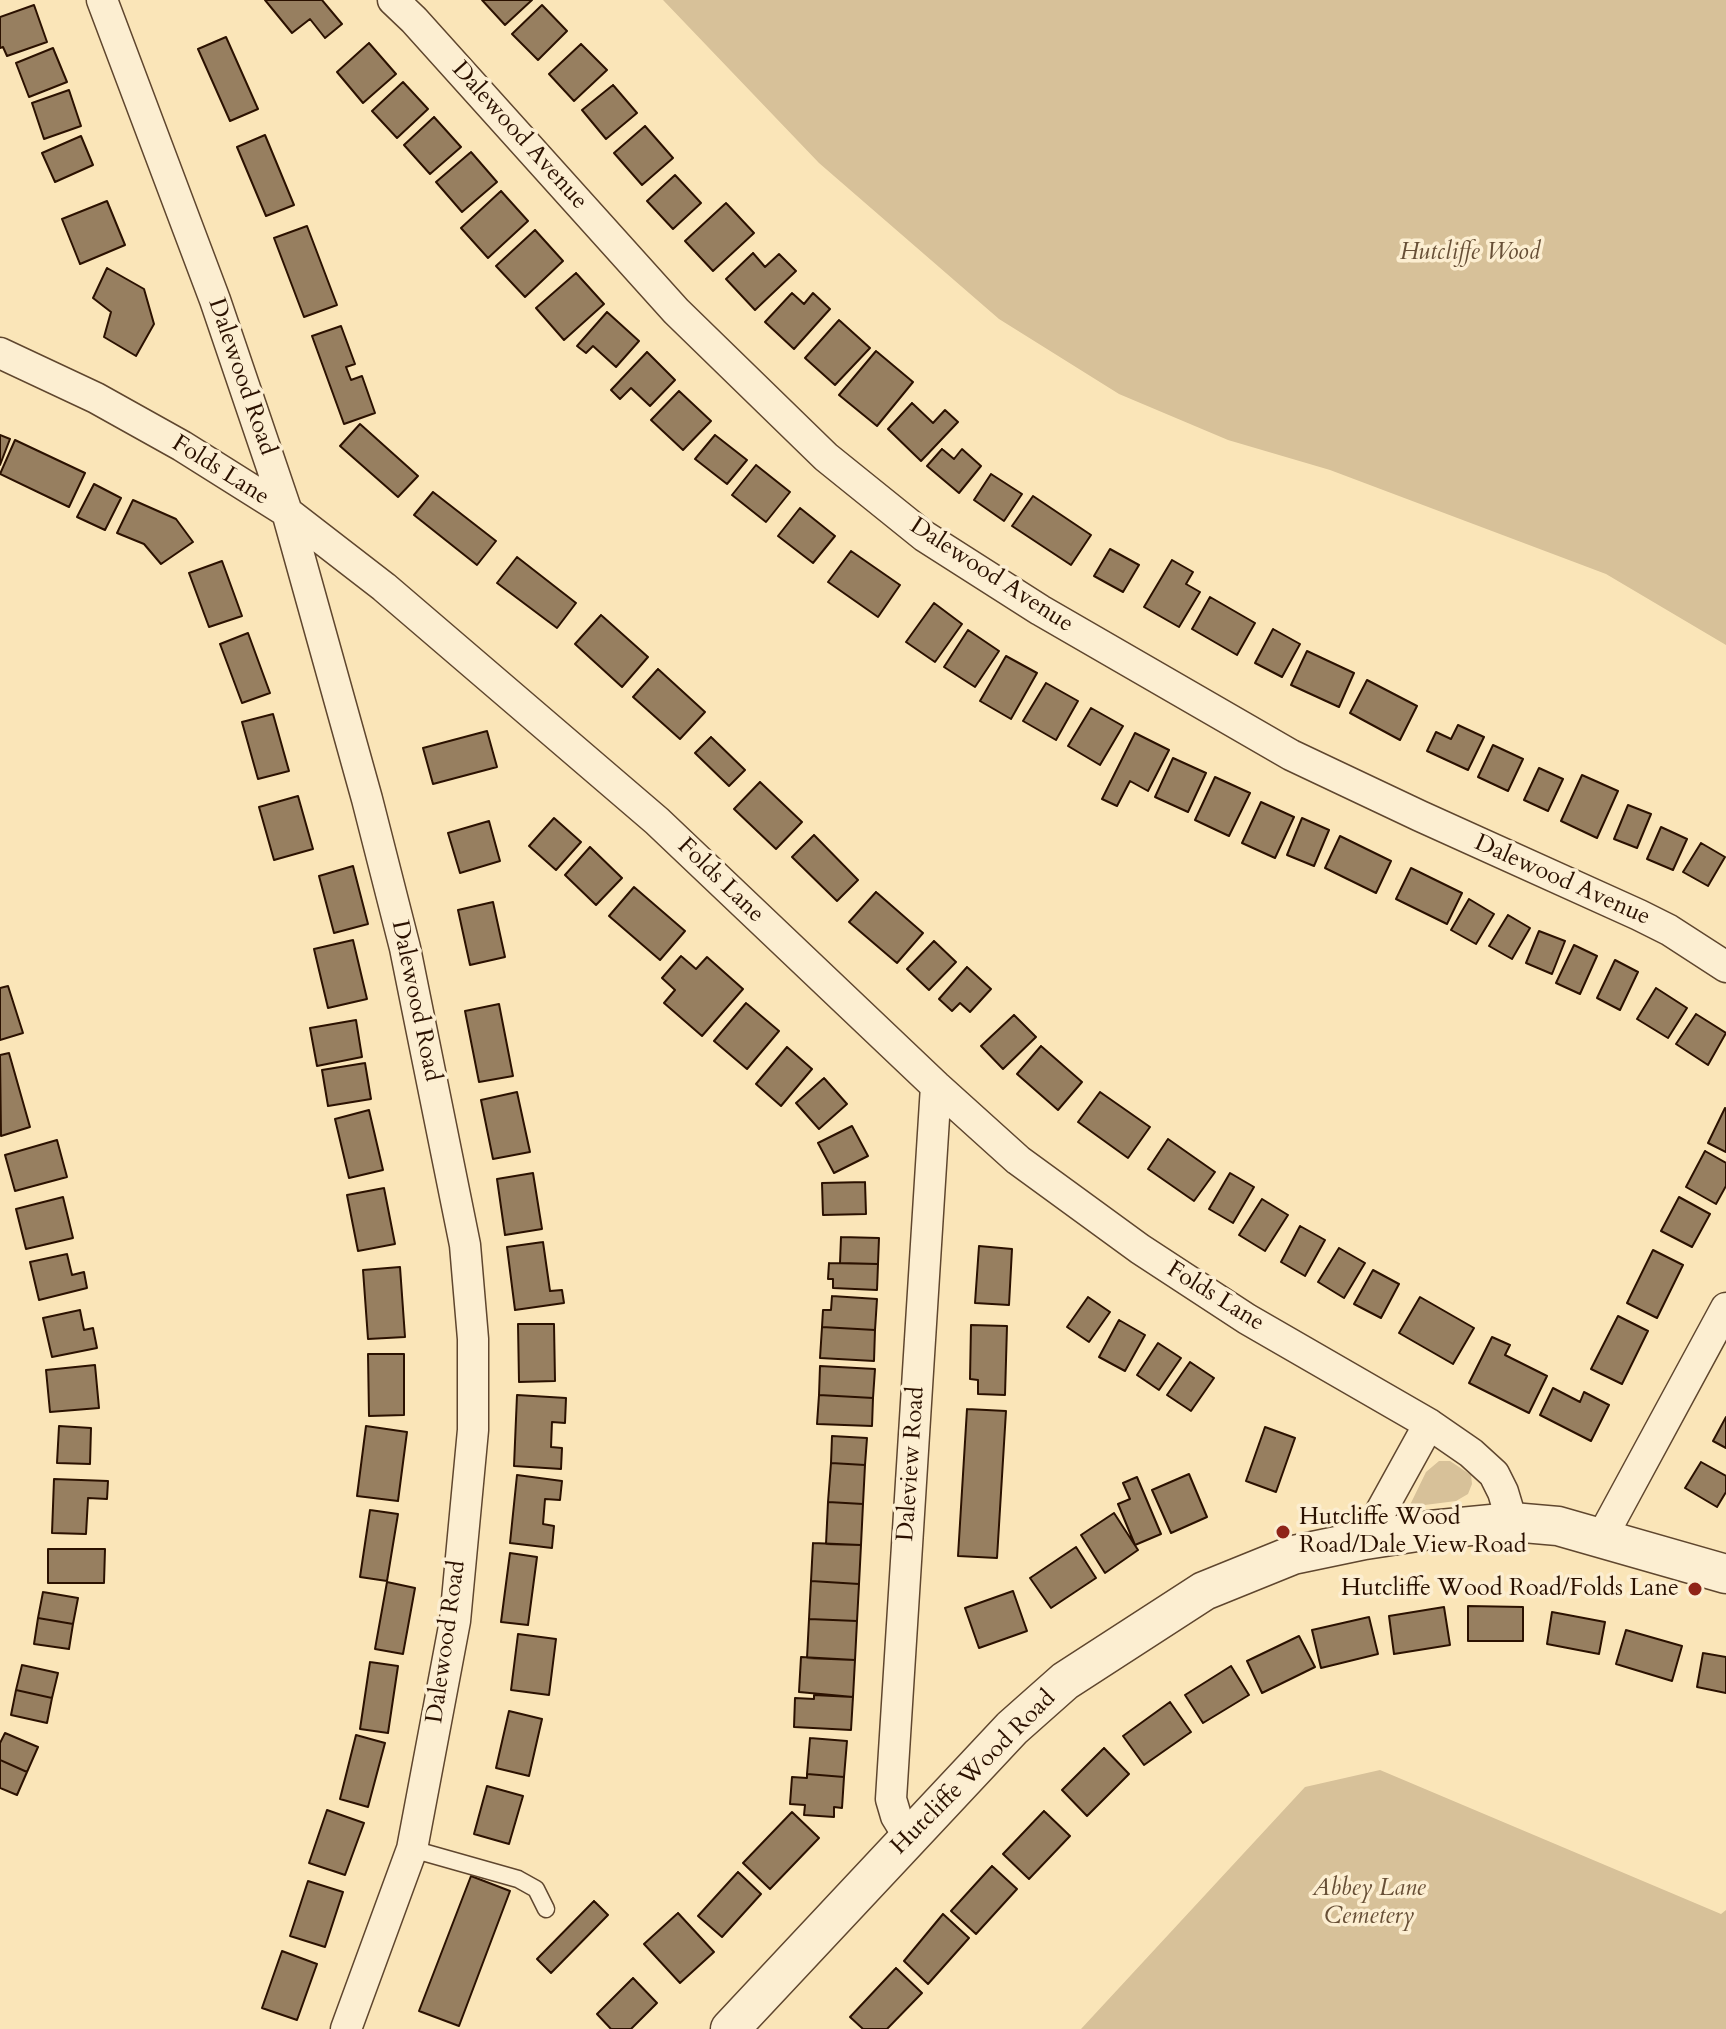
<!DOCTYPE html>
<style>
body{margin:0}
canvas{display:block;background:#fae5b8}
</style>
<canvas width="1726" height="2029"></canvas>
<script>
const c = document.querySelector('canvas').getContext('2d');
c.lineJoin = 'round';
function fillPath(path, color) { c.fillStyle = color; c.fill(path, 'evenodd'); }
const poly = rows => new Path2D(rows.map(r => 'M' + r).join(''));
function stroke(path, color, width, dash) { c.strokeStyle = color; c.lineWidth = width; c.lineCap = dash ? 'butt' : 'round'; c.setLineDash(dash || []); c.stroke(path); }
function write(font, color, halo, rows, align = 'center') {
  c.font = font + ' Cardo,serif'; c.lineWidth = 7; c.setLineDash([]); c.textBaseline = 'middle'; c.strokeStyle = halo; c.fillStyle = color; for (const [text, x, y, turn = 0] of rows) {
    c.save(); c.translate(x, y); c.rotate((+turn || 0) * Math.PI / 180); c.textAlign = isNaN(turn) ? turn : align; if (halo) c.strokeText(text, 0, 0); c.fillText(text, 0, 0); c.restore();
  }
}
const green = poly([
 [663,0,1726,0,1726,645,1606,574,1330,470,1228,440,1119,394,999,319,819,163],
 [1439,1461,1450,1461,1471,1475,1472,1484,1468,1494,1456,1501,1409,1507,1426,1472],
 [1380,1770,1721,1914,1726,1910,1726,2029,1081,2029,1305,1787]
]);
const building = poly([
 [265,0,322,0,342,24,325,38,310,19,292,33,265,0],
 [482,0,532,0,505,25,482,0],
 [34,5,47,42,7,56,3,47,0,48,0,17,34,5],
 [542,5,567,31,538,60,512,34,542,5],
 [226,37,258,109,230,121,198,49,226,37],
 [369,43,396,74,363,103,337,72,369,43],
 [581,44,607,70,574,101,549,74,581,44],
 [53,48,67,82,29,97,16,63,53,48],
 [403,82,428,109,397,138,372,111,403,82],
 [613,85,637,113,606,139,582,110,613,85],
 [69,90,81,126,44,139,32,103,69,90],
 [434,117,461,147,430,174,404,145,434,117],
 [645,126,673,158,642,185,614,153,645,126],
 [265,135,294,205,266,216,237,147,265,135],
 [81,136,93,165,55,182,42,153,81,136],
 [471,152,497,182,462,212,436,182,471,152],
 [675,175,701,203,673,229,647,201,675,175],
 [501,191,528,221,488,258,461,228,501,191],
 [107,201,125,245,80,264,62,219,107,201],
 [726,203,754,233,713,271,685,241,726,203],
 [307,226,337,305,304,317,274,238,307,226],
 [535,230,563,261,525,297,496,266,535,230],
 [753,253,765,267,779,254,796,271,755,310,726,279,753,253],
 [107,268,144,289,154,324,136,356,104,337,111,312,93,298,107,268],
 [576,273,604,304,564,340,536,308,576,273],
 [792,293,804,304,813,293,830,309,794,349,765,322,792,293],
 [607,312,639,341,616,367,593,346,586,353,577,346,607,312],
 [839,320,870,348,835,385,805,358,839,320],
 [341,326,355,364,346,367,351,380,362,376,375,413,344,424,312,336,341,326],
 [876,351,913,382,877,426,839,395,876,351],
 [647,352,675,380,650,406,631,388,620,399,611,390,647,352],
 [679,391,711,421,683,450,651,420,679,391],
 [912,403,933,423,945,410,958,422,921,461,888,429,912,403],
 [360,424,418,476,398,497,340,446,360,424],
 [0,435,10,439,0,465,0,435],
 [715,435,747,460,727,484,695,459,715,435],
 [15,440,85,473,69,507,0,474,15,440],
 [942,449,954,459,962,449,981,466,959,493,927,466,942,449],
 [756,465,790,492,766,522,732,495,756,465],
 [991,474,1022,494,1004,521,974,500,991,474],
 [94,484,121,498,105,530,77,517,94,484],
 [433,492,496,541,477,565,414,515,433,492],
 [1033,496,1091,535,1071,565,1012,526,1033,496],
 [133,500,176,519,193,542,161,564,144,544,117,533,133,500],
 [800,508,835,536,813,563,778,536,800,508],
 [1110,549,1139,565,1123,592,1094,576,1110,549],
 [851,551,900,585,878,617,828,582,851,551],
 [517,557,576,603,557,628,497,583,517,557],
 [1172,560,1193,572,1186,584,1200,592,1179,627,1144,607,1172,560],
 [222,561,242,616,209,627,189,573,222,561],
 [1210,597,1255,623,1237,655,1192,629,1210,597],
 [934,603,962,624,935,662,906,642,934,603],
 [601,615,648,657,622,687,575,644,601,615],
 [1273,629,1300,644,1282,677,1255,663,1273,629],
 [968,630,999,651,975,687,944,667,968,630],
 [248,633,270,693,242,703,220,644,248,633],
 [1307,651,1354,673,1339,707,1291,685,1307,651],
 [1006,656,1037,673,1011,719,980,701,1006,656],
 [658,669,705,712,680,739,633,697,658,669],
 [1367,680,1417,706,1400,740,1350,713,1367,680],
 [1046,683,1078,701,1056,740,1023,721,1046,683],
 [1091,708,1123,726,1100,765,1068,746,1091,708],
 [273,714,289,771,258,779,242,722,273,714],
 [1458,725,1484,737,1468,770,1427,751,1436,732,1451,739,1458,725],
 [487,731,497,767,433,784,423,748,487,731],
 [1135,733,1169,750,1148,791,1130,781,1117,806,1102,799,1135,733],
 [711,737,745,770,729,786,695,753,711,737],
 [1493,745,1523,759,1508,791,1478,777,1493,745],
 [1173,758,1206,773,1188,812,1155,797,1173,758],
 [1539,768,1563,779,1548,811,1524,800,1539,768],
 [1582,775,1618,791,1597,838,1561,821,1582,775],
 [1215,777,1250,793,1229,836,1195,820,1215,777],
 [760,782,802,822,776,849,734,809,760,782],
 [298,796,313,849,274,860,259,807,298,796],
 [1261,802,1294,817,1275,858,1242,843,1261,802],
 [1628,805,1651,814,1637,848,1614,839,1628,805],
 [554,818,581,842,556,870,529,846,554,818],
 [1302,818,1329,830,1314,866,1287,855,1302,818],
 [489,821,500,861,460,873,448,833,489,821],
 [1661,827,1687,839,1673,870,1647,859,1661,827],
 [814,835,858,880,837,901,792,857,814,835],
 [1340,836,1391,861,1376,893,1325,868,1340,836],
 [1701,843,1725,857,1708,886,1683,872,1701,843],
 [590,847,622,878,596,905,565,875,590,847],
 [353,866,368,924,334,933,319,876,353,866],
 [1411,868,1462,893,1447,924,1396,899,1411,868],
 [634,887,685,931,660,960,609,916,634,887],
 [876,892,923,933,897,963,849,922,876,892],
 [1469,899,1494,914,1476,944,1451,930,1469,899],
 [493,902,505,957,470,965,458,910,493,902],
 [1508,915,1530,928,1512,959,1489,946,1508,915],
 [1539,931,1565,941,1552,974,1526,963,1539,931],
 [353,940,367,999,328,1008,314,949,353,940],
 [934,941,956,962,929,990,907,969,934,941],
 [1574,945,1597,956,1580,994,1556,983,1574,945],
 [681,956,696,969,707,957,743,989,702,1036,664,1003,675,990,662,978,681,956],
 [1615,960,1638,972,1620,1010,1597,998,1615,960],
 [967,967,991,989,970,1012,960,1003,952,1011,939,999,967,967],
 [8,986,23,1033,0,1040,0,988,8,986],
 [1656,988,1687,1008,1668,1038,1637,1019,1656,988],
 [746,1003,779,1031,747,1069,714,1041,746,1003],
 [499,1004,513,1076,479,1082,465,1011,499,1004],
 [1696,1014,1726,1033,1708,1065,1676,1044,1696,1014],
 [1014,1015,1036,1037,1003,1069,981,1046,1014,1015],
 [356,1020,362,1057,317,1066,310,1028,356,1020],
 [1041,1046,1082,1082,1058,1110,1017,1074,1041,1046],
 [787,1047,812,1069,781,1106,756,1084,787,1047],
 [9,1053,30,1127,1,1136,0,1055,9,1053],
 [365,1063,371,1099,328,1106,322,1070,365,1063],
 [824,1078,847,1104,819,1129,796,1103,824,1078],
 [517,1092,530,1152,493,1159,481,1100,517,1092],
 [1100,1092,1150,1127,1128,1158,1078,1122,1100,1092],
 [1725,1108,1726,1109,1726,1152,1708,1143,1725,1108],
 [369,1110,383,1170,349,1178,335,1119,369,1110],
 [852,1126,868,1156,834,1173,818,1143,852,1126],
 [1168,1139,1215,1172,1194,1201,1148,1169,1168,1139],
 [57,1140,67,1177,15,1191,5,1155,57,1140],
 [1705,1151,1726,1163,1726,1186,1716,1204,1686,1187,1705,1151],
 [533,1173,542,1229,505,1235,497,1179,533,1173],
 [1230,1173,1254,1187,1233,1223,1209,1209,1230,1173],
 [865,1182,866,1214,823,1215,822,1183,865,1182],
 [384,1188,395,1244,358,1251,347,1195,384,1188],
 [63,1197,73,1238,26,1249,16,1209,63,1197],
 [1679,1197,1710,1214,1692,1247,1661,1231,1679,1197],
 [1262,1199,1288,1215,1265,1251,1239,1235,1262,1199],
 [1300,1226,1325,1240,1305,1276,1281,1262,1300,1226],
 [841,1237,879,1238,878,1264,840,1263,841,1237],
 [543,1242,550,1291,562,1290,564,1303,515,1310,507,1247,543,1242],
 [979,1246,1012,1249,1009,1305,975,1303,979,1246],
 [1339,1248,1365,1263,1344,1298,1318,1282,1339,1248],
 [1653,1250,1683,1265,1657,1318,1627,1303,1653,1250],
 [67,1254,72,1275,84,1272,87,1288,39,1300,30,1262,67,1254],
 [829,1263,878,1264,877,1290,833,1288,833,1279,828,1279,829,1263],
 [400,1267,405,1337,368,1339,363,1270,400,1267],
 [1373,1270,1399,1284,1381,1318,1354,1304,1373,1270],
 [832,1296,877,1299,875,1330,822,1327,823,1310,831,1310,832,1296],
 [1088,1297,1110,1312,1089,1342,1067,1327,1088,1297],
 [1420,1297,1474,1328,1453,1364,1399,1333,1420,1297],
 [80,1310,84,1330,93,1328,97,1348,52,1357,43,1318,80,1310],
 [1618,1316,1648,1331,1622,1384,1591,1369,1618,1316],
 [1119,1320,1145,1335,1125,1371,1099,1357,1119,1320],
 [518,1324,554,1324,555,1381,519,1382,518,1324],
 [971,1325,1007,1326,1005,1395,978,1394,978,1380,970,1379,971,1325],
 [822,1327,875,1330,874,1361,820,1358,822,1327],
 [1492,1337,1510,1345,1505,1355,1547,1376,1529,1413,1469,1383,1492,1337],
 [1158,1343,1181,1358,1159,1390,1137,1375,1158,1343],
 [368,1354,404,1354,404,1415,369,1416,368,1354],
 [1190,1362,1214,1378,1191,1411,1167,1395,1190,1362],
 [95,1365,99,1408,50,1412,46,1370,95,1365],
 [820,1366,875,1369,873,1398,819,1395,820,1366],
 [1553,1388,1580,1402,1584,1392,1609,1405,1591,1441,1540,1415,1553,1388],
 [517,1395,566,1398,565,1423,552,1422,551,1447,562,1448,561,1469,514,1466,517,1395],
 [819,1395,873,1398,872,1426,817,1424,819,1395],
 [967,1409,1006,1411,997,1558,958,1556,967,1409],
 [1726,1417,1726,1448,1713,1441,1726,1417],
 [59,1426,91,1428,90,1464,57,1463,59,1426],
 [366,1426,407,1432,398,1501,357,1496,366,1426],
 [1265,1427,1295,1438,1276,1492,1246,1481,1265,1427],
 [832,1436,867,1438,865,1465,831,1463,832,1436],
 [1701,1462,1726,1476,1726,1492,1717,1507,1685,1488,1701,1462],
 [831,1463,865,1465,863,1504,828,1502,831,1463],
 [1189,1474,1207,1517,1171,1533,1152,1490,1189,1474],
 [517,1475,562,1481,560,1500,545,1499,543,1524,554,1526,552,1548,510,1543,517,1475],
 [1137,1477,1161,1534,1135,1545,1118,1504,1130,1499,1123,1483,1137,1477],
 [54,1479,108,1481,107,1499,88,1498,86,1534,52,1533,54,1479],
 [828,1502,863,1504,861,1545,826,1544,828,1502],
 [370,1510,398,1514,387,1581,360,1577,370,1510],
 [1114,1513,1138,1550,1105,1573,1081,1535,1114,1513],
 [813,1543,861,1545,859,1584,811,1581,813,1543],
 [1076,1547,1096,1578,1051,1608,1030,1578,1076,1547],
 [48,1549,105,1549,104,1583,48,1583,48,1549],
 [510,1553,537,1557,528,1625,501,1622,510,1553],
 [811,1581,859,1584,857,1621,809,1619,811,1581],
 [387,1582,415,1588,403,1654,375,1649,387,1582],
 [1013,1591,1027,1631,979,1648,965,1608,1013,1591],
 [43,1592,78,1598,73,1624,38,1618,43,1592],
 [1468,1606,1523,1607,1523,1641,1468,1641,1468,1606],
 [1444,1607,1450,1645,1394,1654,1389,1616,1444,1607],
 [1552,1612,1605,1622,1599,1654,1547,1644,1552,1612],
 [1369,1617,1378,1654,1321,1668,1312,1630,1369,1617],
 [38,1618,73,1624,69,1649,34,1644,38,1618],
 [809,1619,857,1621,855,1660,807,1658,809,1619],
 [1626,1630,1682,1646,1672,1681,1616,1664,1626,1630],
 [518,1634,556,1639,549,1695,511,1690,518,1634],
 [1299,1636,1315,1667,1262,1693,1247,1661,1299,1636],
 [1703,1653,1726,1657,1726,1693,1697,1687,1703,1653],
 [801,1657,855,1660,853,1697,799,1692,801,1657],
 [370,1662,398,1666,388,1733,360,1729,370,1662],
 [22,1665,58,1673,52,1698,16,1690,22,1665],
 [1231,1666,1249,1695,1203,1723,1185,1695,1231,1666],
 [16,1690,52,1698,47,1723,11,1715,16,1690],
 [814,1695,853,1697,851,1730,794,1727,795,1698,814,1699,814,1695],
 [1170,1702,1191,1732,1144,1765,1123,1736,1170,1702],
 [509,1711,542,1719,529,1776,496,1768,509,1711],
 [5,1733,38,1747,27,1772,0,1760,0,1743,5,1733],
 [356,1735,385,1743,368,1807,340,1799,356,1735],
 [810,1738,847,1741,844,1777,807,1774,810,1738],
 [1104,1748,1129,1774,1087,1816,1062,1790,1104,1748],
 [0,1760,27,1772,17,1795,0,1788,0,1760],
 [807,1774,844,1777,842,1808,834,1807,834,1817,804,1815,805,1805,790,1804,792,1777,807,1778,807,1774],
 [487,1786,523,1796,509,1844,474,1834,487,1786],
 [327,1810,364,1823,345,1875,309,1863,327,1810],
 [1044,1811,1070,1836,1029,1879,1003,1854,1044,1811],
 [792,1812,819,1838,770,1889,743,1863,792,1812],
 [992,1866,1017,1889,976,1934,951,1911,992,1866],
 [738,1872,761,1894,722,1937,698,1916,738,1872],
 [471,1876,510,1891,459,2026,419,2011,471,1876],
 [308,1881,343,1892,325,1947,290,1936,308,1881],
 [594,1901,608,1915,551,1973,537,1959,594,1901],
 [678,1913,714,1952,680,1983,644,1944,678,1913],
 [943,1914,969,1938,928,1984,904,1961,943,1914],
 [282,1951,317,1964,297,2020,262,2008,282,1951],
 [896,1968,922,1993,887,2029,863,2029,850,2017,896,1968],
 [633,1978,657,2003,631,2029,611,2029,597,2014,633,1978]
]);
const service = poly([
 [412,1849,518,1879,536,1889,546,1909]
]);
const minor = poly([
 [102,0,215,300,287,512,367,799,405,948,465,1245,473,1339,473,1430,455,1621,412,1849,346,2029],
 [393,0,414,20,676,311,826,457,924,536,1040,610,1291,755,1420,816,1639,915,1669,930,1726,967],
 [0,353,96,398,182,446,287,512,384,587,657,821,936,1086,1018,1160,1140,1249,1247,1319,1429,1424,1471,1453,1494,1474,1503,1492,1512,1522],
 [1602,1537,1726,1308],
 [1365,1540,1429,1424],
 [909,1837,896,1816,891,1799,936,1086]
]);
const tertiary = poly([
 [730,2029,1012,1728,1065,1681,1204,1591,1293,1555,1365,1540,1430,1530,1512,1522,1558,1526,1726,1574]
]);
const markers = [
 [1283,1532,8,"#8f2418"],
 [1695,1589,8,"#8f2418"]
];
const streetNames = [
 ["Dalewood Avenue",519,136,48],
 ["Dalewood Road",241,377,71],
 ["Folds Lane",220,471,32],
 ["Dalewood Avenue",991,576,33],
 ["Folds Lane",720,881,44],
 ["Dalewood Avenue",1562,881,24],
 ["Dalewood Road",415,1001,78],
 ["Folds Lane",1215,1297,32],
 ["Daleview Road",912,1464,-86],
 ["Dalewood Road",447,1642,-82],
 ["Hutcliffe Wood Road",974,1773,-45]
];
const parkNames = [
 ["Hutcliffe Wood",1470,253],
 ["Abbey Lane",1369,1889],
 ["Cemetery",1369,1917]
];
const poiNames = [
 ["Hutcliffe Wood",1299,1518],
 ["Road/Dale View Road",1299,1546],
 ["Hutcliffe Wood Road/Folds Lane",1679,1589,"right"]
];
fillPath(green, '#d7c199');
fillPath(building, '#977f60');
stroke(building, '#2b1100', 2);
stroke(service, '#5f462e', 19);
stroke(minor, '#5f462e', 33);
stroke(tertiary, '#5f462e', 41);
stroke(service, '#fceed1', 16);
stroke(minor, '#fceed1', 30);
stroke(tertiary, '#fceed1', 38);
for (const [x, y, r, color] of markers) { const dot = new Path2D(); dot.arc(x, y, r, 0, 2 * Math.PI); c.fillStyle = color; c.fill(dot); stroke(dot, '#fceed1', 3); }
write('24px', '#2b1100', '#fceed1', streetNames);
write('italic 24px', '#674f36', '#fceed1', parkNames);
write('24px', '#2b1100', '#fceed1', poiNames, 'left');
</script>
